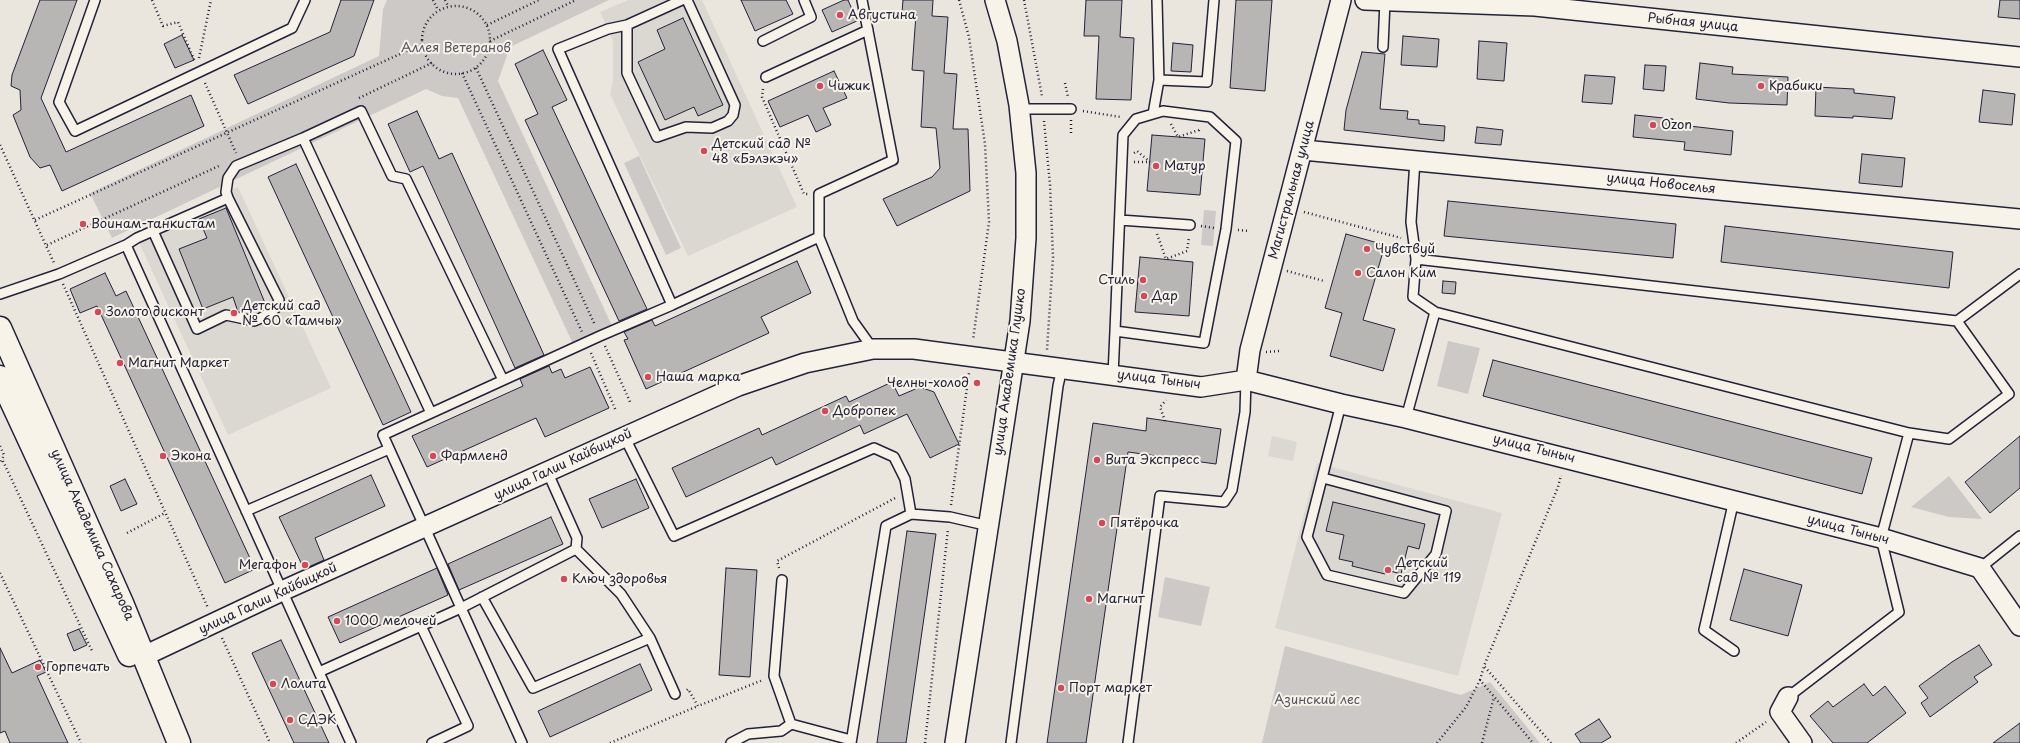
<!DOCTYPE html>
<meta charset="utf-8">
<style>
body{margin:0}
canvas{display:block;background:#eae6de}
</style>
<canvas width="2020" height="743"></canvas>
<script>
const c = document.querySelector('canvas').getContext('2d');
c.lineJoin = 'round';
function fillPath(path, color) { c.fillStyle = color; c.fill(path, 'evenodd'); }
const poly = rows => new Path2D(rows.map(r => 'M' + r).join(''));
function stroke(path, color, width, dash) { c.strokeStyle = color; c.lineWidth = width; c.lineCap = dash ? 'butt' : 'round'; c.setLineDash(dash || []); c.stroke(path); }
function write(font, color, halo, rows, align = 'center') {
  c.font = font + ' "Playpen Sans",sans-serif'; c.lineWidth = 4; c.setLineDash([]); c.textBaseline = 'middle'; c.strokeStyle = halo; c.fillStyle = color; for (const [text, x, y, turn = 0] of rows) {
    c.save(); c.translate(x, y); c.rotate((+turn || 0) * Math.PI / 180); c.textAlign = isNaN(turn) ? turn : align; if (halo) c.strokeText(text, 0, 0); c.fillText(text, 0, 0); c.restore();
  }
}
const built = poly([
 [628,0,702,0,797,207,688,256,610,94,613,81,613,41,600,12],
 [238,187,331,388,228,435,135,234],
 [1272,436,1297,442,1293,461,1268,456],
 [1317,463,1502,513,1458,676,1275,628]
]);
const green = poly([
 [387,0,609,0,510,47,498,81,613,328,574,346,458,98,442,96,426,89,112,238,90,193,379,56,383,9],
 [639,156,681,248,666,255,624,163],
 [1204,210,1216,211,1213,246,1201,245],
 [1448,341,1480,348,1468,394,1437,386],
 [1949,476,1982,519,1949,517,1911,507],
 [1165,577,1210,587,1201,626,1158,617],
 [1285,646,1461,695,1490,682,1540,743,1262,743]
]);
const building = poly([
 [40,0,77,0,41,98,66,152,191,95,204,126,62,191,50,165,40,168,30,157,13,115,21,110,20,90,11,86,12,75,40,0],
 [341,0,374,0,354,56,248,104,234,75,330,32,341,0],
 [741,0,786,0,793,14,755,31,741,0],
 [844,0,848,0,857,21,832,32,822,10,844,0],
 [903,0,933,0,932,16,948,17,944,73,957,74,953,129,968,129,970,191,897,226,883,199,932,177,940,168,936,128,921,127,924,71,912,70,916,14,902,13,903,0],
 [1086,0,1122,0,1120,37,1134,38,1131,100,1096,99,1099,36,1084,36,1086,0],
 [1236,0,1272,0,1265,91,1230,88,1236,0],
 [2000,0,2020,0,2020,19,1998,17,2000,0],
 [683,18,723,105,698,116,694,107,665,120,638,62,665,49,657,30,683,18],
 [182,35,194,60,175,68,164,44,182,35],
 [1403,36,1439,39,1437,67,1401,65,1403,36],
 [1479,41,1507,43,1504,81,1477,79,1479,41],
 [1173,43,1193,45,1191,72,1171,71,1173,43],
 [543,50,567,100,552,107,647,309,619,321,525,120,538,114,515,64,543,50],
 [1362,52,1385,54,1380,109,1408,111,1407,119,1419,120,1419,124,1445,126,1444,141,1344,130,1346,110,1362,52],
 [1700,63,1733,67,1732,74,1788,77,1787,105,1729,103,1696,99,1700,63],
 [1645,65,1666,66,1664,91,1643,89,1645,65],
 [834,71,847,98,823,108,831,125,816,132,808,115,780,127,768,101,834,71],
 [1585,75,1615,77,1612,104,1582,102,1585,75],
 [1816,87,1854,89,1854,93,1895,97,1892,119,1853,116,1853,118,1815,116,1816,87],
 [1983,90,2015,94,2012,125,1979,122,1983,90],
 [417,111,439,159,452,153,544,355,515,368,423,166,410,172,388,124,417,111],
 [1635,115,1673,119,1672,124,1733,131,1731,155,1684,150,1685,142,1633,137,1635,115],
 [1477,127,1503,130,1501,145,1475,143,1477,127],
 [1152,135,1205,139,1200,195,1147,191,1152,135],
 [1862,154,1905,158,1902,187,1859,183,1862,154],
 [296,164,411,412,383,425,268,177,296,164],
 [1448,201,1676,224,1673,258,1444,236,1448,201],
 [226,208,265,303,242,312,238,312,233,297,203,309,179,249,207,238,199,219,226,208],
 [1725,226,1953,252,1949,288,1721,262,1725,226],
 [1346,234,1385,245,1363,320,1395,329,1383,371,1330,356,1342,313,1325,308,1346,234],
 [1140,257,1193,262,1189,316,1135,312,1140,257],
 [797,261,811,293,761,317,769,333,646,389,624,340,628,339,624,332,652,320,655,326,797,261],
 [105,273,116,296,126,291,255,569,225,583,97,306,80,313,70,289,105,273],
 [1443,281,1456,282,1455,294,1442,293,1443,281],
 [1493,360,1872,458,1862,494,1483,396,1493,360],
 [549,366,552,373,561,369,565,378,590,367,609,408,545,437,536,418,427,467,412,436,523,386,520,379,549,366],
 [892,382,899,396,920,387,934,392,959,444,930,458,907,414,864,434,860,425,776,465,772,457,686,497,672,468,759,428,762,435,846,396,849,402,892,382],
 [1147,418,1221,429,1216,464,1128,452,1086,743,1047,743,1093,423,1146,431,1147,418],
 [2020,436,2020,488,1990,513,1965,482,2020,436],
 [371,475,385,506,315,538,324,560,304,569,279,517,371,475],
 [125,479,137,504,121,511,110,486,125,479],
 [636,479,649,508,602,528,589,499,636,479],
 [1333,502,1425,524,1419,549,1408,546,1401,574,1386,570,1385,574,1352,566,1353,562,1339,559,1344,535,1326,531,1333,502],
 [551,517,563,544,459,590,448,564,551,517],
 [907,531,936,534,906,743,877,743,907,531],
 [437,568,448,595,340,643,328,617,437,568],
 [726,568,757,570,750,677,719,675,726,568],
 [1744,569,1802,585,1788,636,1730,620,1744,569],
 [79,629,87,645,74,651,67,634,79,629],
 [281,640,290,659,329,743,294,743,252,653,281,640],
 [1979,645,1992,665,1974,677,1978,682,1930,717,1921,703,1928,698,1919,686,1952,662,1979,645],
 [0,648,12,673,40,660,46,672,37,676,68,743,10,743,5,731,0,733,0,648],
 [640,664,652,690,550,737,538,711,640,664],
 [1864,684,1873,696,1885,686,1906,713,1867,743,1833,743,1810,716,1828,701,1833,707,1864,684],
 [1599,719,1611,737,1601,743,1581,743,1575,734,1599,719],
 [2020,723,2020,743,1993,743,2020,723]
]);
const path = poly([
 [152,0,163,26,178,22,195,62],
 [433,0,438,10],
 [445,0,448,6],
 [959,0,969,37,985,144,989,222,973,340],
 [1024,0,1042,96],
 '422 40a34 34 0 1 1 68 0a34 34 0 1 1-68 0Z',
 [487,25,539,0],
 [490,41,576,0],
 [199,58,211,0],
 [476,68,595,325],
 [462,73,582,332],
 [205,83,236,153],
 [1065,83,1068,97],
 [763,89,762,97,804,194,808,194],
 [359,98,432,63],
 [1083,111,1121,117],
 [1071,120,1071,135],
 [1044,121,1050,185,1053,257,1047,350],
 [1171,124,1178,137,1199,130,1199,128],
 [0,145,54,263],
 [1134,153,1137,151,1150,162],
 [1134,162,1149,162],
 [1304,212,1401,238],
 [35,220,422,44],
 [1201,226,1214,228],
 [1238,230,1250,231],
 [1157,234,1166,259,1187,251,1189,237],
 [47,245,221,165],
 [1287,271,1324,281],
 [1129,283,1138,284],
 [63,284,208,608],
 [605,346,631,404],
 [1266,352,1279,351],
 [591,353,616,411],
 [1165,421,1160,407,1166,400],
 [0,446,4,455,0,464],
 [3,461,93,653],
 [951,505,969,373],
 [127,533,165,513],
 [779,568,777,561,897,497],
 [0,573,81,743],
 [222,638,270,743],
 [1480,680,1484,666],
 [687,690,688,689,698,706,763,680],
 [610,743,698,706],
 [925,743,948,529],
 [1437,743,1466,707,1480,680,1533,743],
 [1482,743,1494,697],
 [1551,743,1484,666,1558,487,1561,475],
 [1736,743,1766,722]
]);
const lane = poly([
 [95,0,59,102,75,131,292,28,305,0],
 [682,0,627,25,627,73,657,137,686,127,712,128,728,121,733,115,735,105,687,0],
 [1157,0,1159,80,1207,82,1214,0],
 [627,25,608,29,558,49,672,305],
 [763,41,811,17,804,0],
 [1383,47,1385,1],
 [766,77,868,30],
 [1019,109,1071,109],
 [1153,114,1159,80],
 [1120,220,1190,225],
 [153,231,197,329,226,315,254,321,261,318,276,308,279,300,228,198],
 [819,237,819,194,893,160,862,0],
 [126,245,137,238,228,198,226,192,228,178,236,166,303,138],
 [1416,259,1957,321,2009,394,1949,439,1909,433,1435,312],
 [0,294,59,274,126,245,351,743],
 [1957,321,2020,274],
 [1113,375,1115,331,1123,135,1136,119,1163,111,1210,117,1236,141,1226,229,1204,343,1115,331],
 [431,413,303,138,361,111,392,176,406,179,503,380],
 [1406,418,1435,312,1413,297,1416,259,1411,222,1415,160],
 [624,436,674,536,874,448,894,457,905,479,911,514,950,517,989,526],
 [1323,478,1446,511,1436,554,1404,593,1327,575,1307,537,1341,404],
 [1734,500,1704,630,1734,651],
 [246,511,389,449],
 [1980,568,2020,536],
 [782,580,774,676,791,724,851,740],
 [482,597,533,688,650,638,621,594,576,549],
 [421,626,468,726,432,743],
 [650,638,675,694],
 [319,672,461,608,576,549,577,538,547,471],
 [1788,697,1899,612,1881,538,1909,433],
 [522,743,383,435,600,336,672,305,819,237,853,321,873,349],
 [731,743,748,734,781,731,791,724],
 [851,743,886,526,911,514],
 [1011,743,1058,386,1062,368],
 [1128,743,1160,496,1224,502,1232,490,1245,412,1246,380]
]);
const street = poly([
 [1365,0,1535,6,2020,57],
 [1303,150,2020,219],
 [1246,380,1250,350,1341,0],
 [144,656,282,591,738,386,805,363,873,349,914,349,1201,387,1246,380,1341,404,1406,418,1881,538,1980,568,2020,626],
 [1788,697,1780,712,1802,743],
 [955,743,1020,321,1026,238,1026,173,1019,105,1007,41,995,0]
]);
const secondary = poly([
 [0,328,122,603,179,743],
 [0,377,129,655]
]);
const markers = [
 [840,15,4,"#d1495b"],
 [820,86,4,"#d1495b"],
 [1761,86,4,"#d1495b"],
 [1653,125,4,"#d1495b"],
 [704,151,4,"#d1495b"],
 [1156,166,4,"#d1495b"],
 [83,224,4,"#d1495b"],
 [1367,249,4,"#d1495b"],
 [1358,273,4,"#d1495b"],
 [1143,280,4,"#d1495b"],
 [1144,296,4,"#d1495b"],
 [98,312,4,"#d1495b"],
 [234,313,4,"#d1495b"],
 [120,363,4,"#d1495b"],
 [648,377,4,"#d1495b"],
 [977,383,4,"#d1495b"],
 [825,411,4,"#d1495b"],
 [163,456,4,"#d1495b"],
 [433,456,4,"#d1495b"],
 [1097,460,4,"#d1495b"],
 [1102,523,4,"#d1495b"],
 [305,565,4,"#d1495b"],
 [1388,570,4,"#d1495b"],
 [564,579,4,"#d1495b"],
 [1089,599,4,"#d1495b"],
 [337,621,4,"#d1495b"],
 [38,667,4,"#d1495b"],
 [273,684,4,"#d1495b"],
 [1061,688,4,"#d1495b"],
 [290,720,4,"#d1495b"]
];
const poiNames = [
 ["Августина",848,15],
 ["Чижик",828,86],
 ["Крабики",1769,86],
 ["Ozon",1661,125],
 ["Детский сад №",712,144],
 ["48 «Бэлэкэч»",712,159],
 ["Матур",1164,166],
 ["Воинам-танкистам",91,224],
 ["Чувствуй",1375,249],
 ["Салон Ким",1366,273],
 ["Стиль",1135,280,"right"],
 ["Дар",1152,296],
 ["Детский сад",242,306],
 ["№ 60 «Тамчы»",242,321],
 ["Золото дисконт",106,312],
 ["Магнит Маркет",128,363],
 ["Наша марка",656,377],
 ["Челны-холод",969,383,"right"],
 ["Добропек",833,411],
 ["Экона",171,456],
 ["Фармленд",441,456],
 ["Вита Экспресс",1105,460],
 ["Пятёрочка",1110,523],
 ["Детский",1396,563],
 ["сад № 119",1396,578],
 ["Мегафон",297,565,"right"],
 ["Ключ здоровья",572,579],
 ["Магнит",1097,599],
 ["1000 мелочей",345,621],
 ["Горпечать",46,667],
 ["Лолита",281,684],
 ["Порт маркет",1069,688],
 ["СДЭК",298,720]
];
const streetNames = [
 ["Рыбная улица",1693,23,6],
 ["улица Новоселья",1661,184,6],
 ["Магистральная улица",1292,190,-75],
 ["улица Академика Глушко",1010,372,-82],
 ["улица Тыныч",1159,380,7],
 ["улица Тыныч",1534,449,14],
 ["улица Галии Кайбицкой",563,465,-25],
 ["улица Тыныч",1848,530,15],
 ["улица Академика Сахарова",92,535,66],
 ["улица Галии Кайбицкой",268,599,-25]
];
const parkNames = [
 ["Аллея Ветеранов",456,48],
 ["Азинский лес",1317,700]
];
fillPath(built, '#dbd8d2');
fillPath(green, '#cdc9c6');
fillPath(building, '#b8b6b5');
stroke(building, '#22223b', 1);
stroke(lane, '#22223b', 12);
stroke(street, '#22223b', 22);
stroke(secondary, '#22223b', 25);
stroke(path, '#22223b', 2.5, [1, 3]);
stroke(lane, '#f7f3e8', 9);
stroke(street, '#f7f3e8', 19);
stroke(secondary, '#f7f3e8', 22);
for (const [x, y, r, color] of markers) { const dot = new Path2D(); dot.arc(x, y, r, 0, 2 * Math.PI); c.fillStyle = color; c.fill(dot); stroke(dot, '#f7f3e8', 1.5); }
write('13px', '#22223b', '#f7f3e8', poiNames, 'left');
write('13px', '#22223b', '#f7f3e8', streetNames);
write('13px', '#555465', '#f7f3e8', parkNames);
</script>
